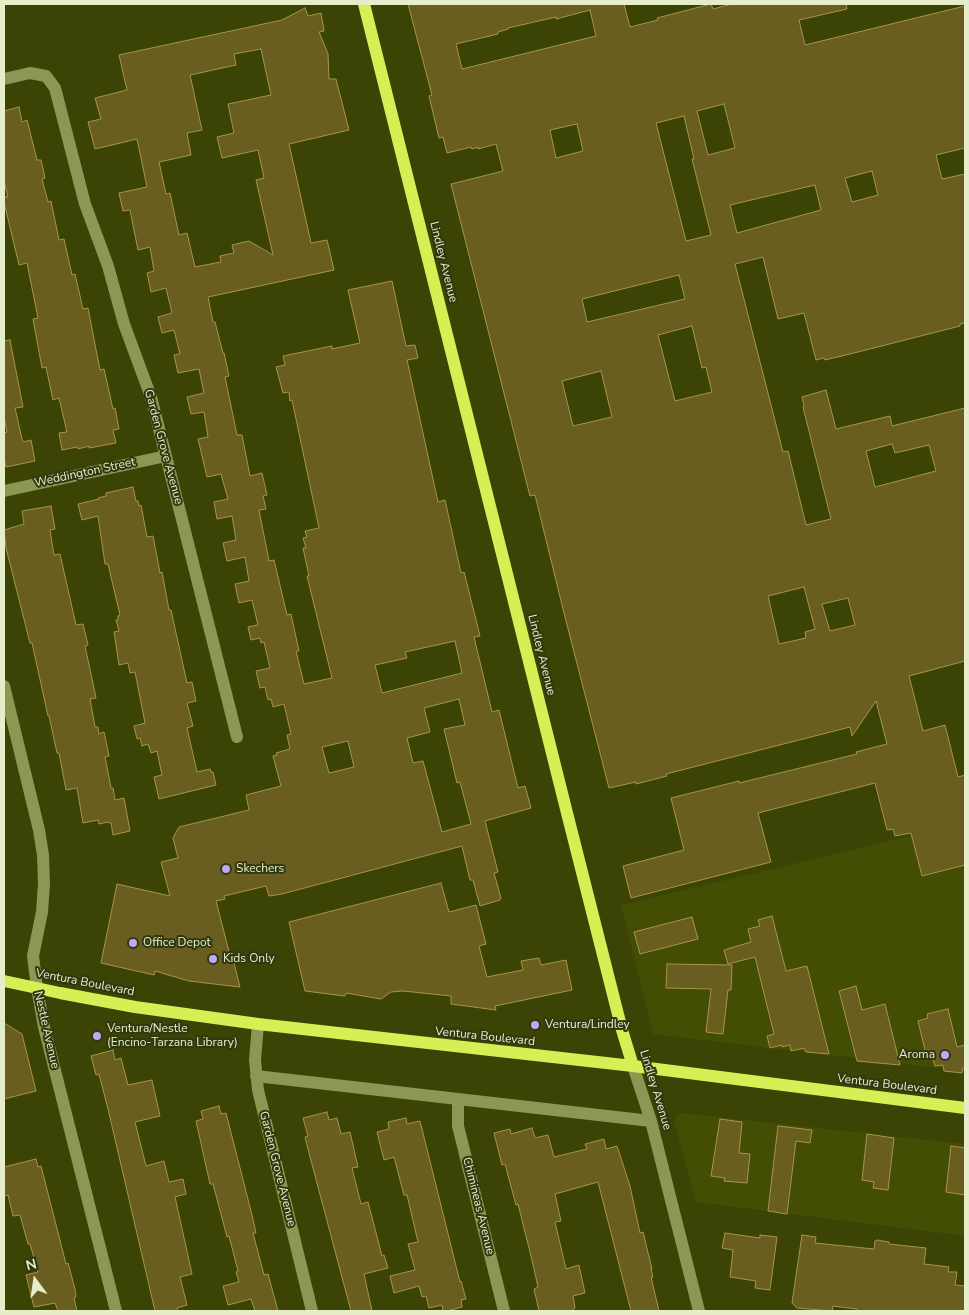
<!DOCTYPE html>
<style>
body{margin:0}
#map{position:relative;width:969px;height:1315px;overflow:hidden;background:#3b4404;font-family:"Nunito Sans",sans-serif}
canvas{display:block}
.frame{position:absolute;inset:0;border:5px solid #e5eec8;pointer-events:none}
.north{position:absolute;left:10px;top:1255px;width:50px;height:50px;-webkit-text-stroke:4px #31380f;paint-order:stroke;rotate:346deg;font-size:14px;font-weight:700;line-height:20px;text-align:center;color:#e5eec8}
.north::after{content:'';display:block;margin:auto;width:18px;height:22px;background:#e5eec8;clip-path:polygon(50% 0,100% 100%,50% 72%,0 100%)}
</style>
<div id="map">
<canvas width="969" height="1315"></canvas>
<div class="frame"></div>
<div class="north">N</div>
</div>
<script>
const c = document.querySelector('canvas').getContext('2d');
c.lineJoin = 'round';
function fillPath(path, color) { c.fillStyle = color; c.fill(path, 'evenodd'); }
const poly = rows => new Path2D(rows.map(r => 'M' + r).join(''));
function stroke(path, color, width, dash) { c.strokeStyle = color; c.lineWidth = width; c.lineCap = dash ? 'butt' : 'round'; c.setLineDash(dash || []); c.stroke(path); }
function write(font, color, halo, rows, align = 'center') {
  c.font = font + ' "Nunito Sans",sans-serif'; c.lineWidth = 4; c.setLineDash([]); c.textBaseline = 'middle'; c.strokeStyle = halo; c.fillStyle = color; for (const [text, x, y, turn = 0] of rows) {
    c.save(); c.translate(x, y); c.rotate((+turn || 0) * Math.PI / 180); c.textAlign = isNaN(turn) ? turn : align; if (halo) c.strokeText(text, 0, 0); c.fillText(text, 0, 0); c.restore();
  }
}
const built = poly([
 [965,823,965,1071,653,1034,621,905],
 [682,1113,965,1144,965,1236,696,1202,674,1120,677,1115]
]);
const building = poly([
 [408,4,624,4,630,27,658,20,657,18,711,4,713,9,732,4,846,4,847,9,799,20,805,45,965,6,965,148,936,155,942,179,965,174,965,323,960,324,960,326,854,353,825,360,824,358,816,360,804,313,778,319,763,257,735,264,783,452,788,451,806,525,831,519,803,407,804,406,802,397,826,390,836,429,890,416,892,426,965,408,965,661,909,676,923,731,945,725,958,777,965,775,965,865,922,876,911,833,895,836,893,829,887,830,875,783,758,813,771,862,631,898,623,866,684,850,671,798,739,781,739,783,857,754,856,752,887,744,876,701,852,736,850,727,666,774,667,776,636,784,636,782,609,788,564,613,535,495,530,496,451,184,503,171,496,144,478,149,478,147,472,149,471,147,447,153,443,137,439,138,429,96,432,95,408,4],
 [590,10,596,36,462,69,456,44,498,34,498,32,508,29,508,28,556,17,556,19,590,10],
 [724,104,735,148,708,155,697,111,724,104],
 [684,116,694,159,692,159,711,235,686,241,656,123,684,116],
 [577,124,583,151,556,158,550,130,577,124],
 [872,171,878,195,852,202,845,178,872,171],
 [815,185,821,210,737,233,730,205,815,185],
 [679,275,685,299,587,322,582,299,679,275],
 [692,326,702,368,706,367,712,392,675,401,658,335,692,326],
 [601,371,612,417,573,426,562,381,601,371],
 [892,444,895,453,929,445,936,471,875,487,866,451,892,444],
 [804,587,815,629,805,632,806,638,779,644,768,596,804,587],
 [848,598,855,625,830,631,822,604,848,598],
 [305,8,308,16,321,13,324,31,319,32,328,54,329,79,336,79,349,130,289,144,311,243,327,240,334,270,208,297,213,322,215,322,223,353,224,353,229,376,225,377,237,435,242,435,250,476,262,473,267,495,263,496,266,509,259,510,269,561,274,560,287,615,291,614,299,651,296,651,304,684,332,678,307,576,309,576,303,548,306,548,303,538,307,537,305,531,319,528,292,400,290,401,289,392,283,393,276,367,285,365,283,356,332,346,332,349,360,343,348,290,392,281,406,346,415,345,418,358,407,360,438,502,445,500,461,573,464,572,480,636,474,637,492,712,499,710,518,788,525,786,531,808,485,821,498,872,494,873,501,898,500,900,480,906,473,880,470,880,462,846,282,894,269,896,266,886,224,896,225,899,216,901,231,959,233,959,240,987,189,981,155,971,154,975,101,963,117,884,170,896,161,862,178,858,173,838,179,827,249,810,246,795,281,786,273,756,277,755,276,753,290,749,287,735,291,734,284,704,273,707,271,699,268,700,265,687,260,688,256,671,270,668,264,642,261,643,260,638,251,640,248,627,258,625,252,600,239,603,235,584,249,581,245,557,227,561,223,543,236,540,232,516,217,519,214,502,228,499,221,474,207,477,198,439,208,437,204,412,191,414,187,397,204,393,199,369,178,373,174,355,180,354,174,330,162,333,158,317,172,313,166,288,151,292,147,273,154,271,150,247,138,250,130,210,123,211,119,193,147,187,137,139,95,149,88,122,101,119,95,98,127,90,119,55,282,20,305,8],
 [261,49,271,95,228,104,234,133,217,137,222,158,258,150,264,178,256,180,273,255,249,241,232,245,234,253,220,256,221,262,195,267,187,233,179,235,170,193,166,194,159,162,191,155,187,133,202,130,190,75,236,65,234,54,261,49],
 [455,641,462,673,382,693,375,665,407,658,405,652,455,641],
 [459,699,465,725,444,729,457,783,460,782,471,824,442,832,423,761,413,763,407,738,430,732,424,708,459,699],
 [348,741,354,767,329,773,322,747,348,741],
 [19,107,22,122,27,120,37,160,41,160,45,178,42,179,48,202,51,201,59,240,64,239,72,275,75,274,83,309,88,308,100,370,104,369,113,409,115,408,119,429,113,430,116,443,89,448,89,446,78,449,77,447,62,450,59,433,67,432,59,398,53,400,46,367,42,368,33,319,38,318,27,263,19,265,4,202,4,197,8,197,4,181,4,111,19,107],
 [10,340,23,407,15,408,22,439,23,442,31,440,35,461,6,467,4,458,4,433,7,432,4,417,4,341,10,340],
 [133,487,136,501,138,501,139,506,141,505,147,537,153,536,160,573,162,572,169,610,171,610,187,683,192,682,196,701,187,703,193,726,187,728,197,772,210,769,211,772,213,772,216,785,159,799,154,777,162,775,157,751,151,753,148,744,142,746,140,738,137,739,134,726,145,723,135,672,130,673,128,663,119,665,114,632,119,631,116,620,118,620,118,616,120,615,108,564,105,564,98,516,82,520,78,504,99,499,98,498,106,496,106,493,133,487],
 [51,506,55,529,50,530,54,555,60,554,76,625,83,624,88,645,85,646,96,698,90,699,95,727,98,727,99,734,104,732,109,756,105,757,111,788,113,788,115,800,124,798,130,831,113,835,111,823,109,823,108,822,99,824,98,820,83,823,77,788,66,790,59,753,57,753,49,716,48,716,32,643,30,643,6,548,4,530,24,524,22,511,51,506],
 [441,883,449,912,476,905,486,944,479,946,487,977,523,970,521,961,539,958,541,965,566,960,572,990,495,1006,496,1010,451,1004,451,996,403,991,391,992,381,999,346,993,345,996,305,991,289,922,441,883],
 [772,916,786,971,807,966,829,1054,806,1052,804,1048,791,1051,790,1045,782,1047,782,1045,770,1048,767,1036,774,1034,755,957,728,964,724,950,751,942,748,929,760,926,758,920,772,916],
 [692,917,698,939,640,954,634,932,692,917],
 [667,964,732,965,731,990,728,990,723,1034,706,1032,711,989,666,988,667,964],
 [856,986,862,1010,885,1004,900,1065,857,1061,839,991,856,986],
 [948,1009,957,1047,965,1045,965,1068,963,1068,962,1073,944,1071,943,1065,935,1066,931,1053,926,1054,918,1021,928,1018,927,1014,948,1009],
 [4,1023,22,1034,36,1091,4,1099,4,1023],
 [113,1050,115,1060,121,1058,128,1085,152,1080,160,1116,135,1122,146,1166,164,1161,169,1182,183,1179,186,1194,175,1197,192,1274,180,1277,187,1305,177,1308,178,1311,155,1311,108,1109,99,1074,96,1075,91,1056,113,1050],
 [219,1106,221,1114,226,1113,252,1215,256,1233,253,1233,264,1275,268,1274,278,1311,255,1311,251,1299,228,1305,223,1286,239,1282,236,1272,238,1271,229,1236,227,1237,213,1184,210,1184,196,1121,203,1119,201,1111,219,1106],
 [327,1112,329,1120,337,1118,341,1134,350,1132,358,1167,352,1168,361,1204,368,1202,382,1256,384,1255,388,1268,364,1274,372,1311,351,1311,309,1153,305,1137,308,1136,303,1118,327,1112],
 [406,1118,407,1124,420,1121,460,1282,461,1281,466,1299,461,1300,462,1307,447,1311,443,1311,442,1305,429,1308,426,1296,422,1297,419,1286,394,1293,390,1276,415,1270,408,1244,418,1242,407,1195,404,1195,394,1157,384,1160,377,1132,389,1129,388,1122,406,1118],
 [720,1119,742,1122,739,1153,750,1154,747,1183,724,1181,725,1178,711,1176,720,1119],
 [778,1126,812,1130,810,1143,796,1141,787,1214,768,1211,778,1126],
 [532,1128,535,1138,548,1135,554,1157,587,1149,585,1144,604,1139,606,1149,617,1146,630,1186,640,1233,643,1232,652,1269,651,1269,653,1277,651,1277,659,1311,631,1311,598,1182,555,1194,561,1221,555,1222,566,1269,579,1265,585,1293,573,1296,575,1308,573,1309,573,1311,539,1311,534,1289,538,1287,532,1260,518,1204,516,1205,505,1164,502,1165,494,1133,510,1129,511,1134,532,1128],
 [867,1134,894,1138,888,1190,873,1188,874,1182,862,1180,867,1134],
 [951,1146,965,1148,965,1195,946,1192,951,1146],
 [36,1159,38,1167,41,1166,66,1264,68,1263,75,1289,76,1297,74,1298,77,1311,58,1311,55,1303,34,1307,26,1275,38,1272,30,1244,28,1244,20,1215,13,1216,8,1195,4,1196,4,1167,36,1159],
 [725,1233,760,1238,760,1235,777,1237,770,1290,755,1288,756,1281,730,1277,733,1250,722,1248,725,1233],
 [802,1235,816,1237,815,1243,874,1249,875,1241,877,1240,889,1242,889,1244,926,1248,924,1264,949,1267,948,1272,957,1272,955,1285,965,1286,965,1311,857,1311,857,1309,833,1306,832,1311,797,1308,792,1303,802,1235]
]);
const minor = poly([
 [4,79,30,73,46,76,55,88,85,204,108,266,124,324,151,397,237,737],
 [4,491,166,456],
 [4,686,39,830,43,855,44,884,42,912,33,956,37,988,44,1027,116,1311],
 [258,1024,255,1060,258,1090,312,1311],
 [633,1066,651,1121,699,1311],
 [256,1076,651,1121],
 [458,1100,458,1126,504,1311]
]);
const major = poly([
 [364,4,566,809,622,1030,633,1066],
 [4,981,60,993,135,1007,258,1024,633,1066,965,1108]
]);
const markers = [
 [226,869,5,"#c0a8f4"],
 [133,943,5,"#c0a8f4"],
 [213,959,5,"#c0a8f4"],
 [535,1025,5,"#c0a8f4"],
 [97,1036,5,"#c0a8f4"],
 [945,1055,5,"#c0a8f4"]
];
const streetNames = [
 ["Lindley Avenue",443,262,76],
 ["Garden Grove Avenue",163,447,75],
 ["Weddington Street",85,473,-12],
 ["Lindley Avenue",541,655,76],
 ["Ventura Boulevard",85,983,11],
 ["Nestle Avenue",46,1030,77],
 ["Ventura Boulevard",485,1037,6],
 ["Ventura Boulevard",887,1085,7],
 ["Lindley Avenue",655,1090,73],
 ["Garden Grove Avenue",277,1169,76],
 ["Chimineas Avenue",478,1206,76]
];
const poiNames = [
 ["Skechers",236,869],
 ["Office Depot",143,943],
 ["Kids Only",223,959],
 ["Ventura/Lindley",545,1025],
 ["Ventura/Nestle",107,1029],
 ["(Encino-Tarzana Library)",107,1043],
 ["Aroma",935,1055,"right"]
];
fillPath(built, '#434d04');
fillPath(building, '#695d1f');
stroke(building, '#a69646', 1);
stroke(minor, '#8a9853', 12);
stroke(major, '#d6ef54', 12);
for (const [x, y, r, color] of markers) { const dot = new Path2D(); dot.arc(x, y, r, 0, 2 * Math.PI); c.fillStyle = color; c.fill(dot); stroke(dot, '#31380f', 2); }
write('12px', '#e5eec8', '#31380f', streetNames);
write('12px', '#e5eec8', '#31380f', poiNames, 'left');
</script>
